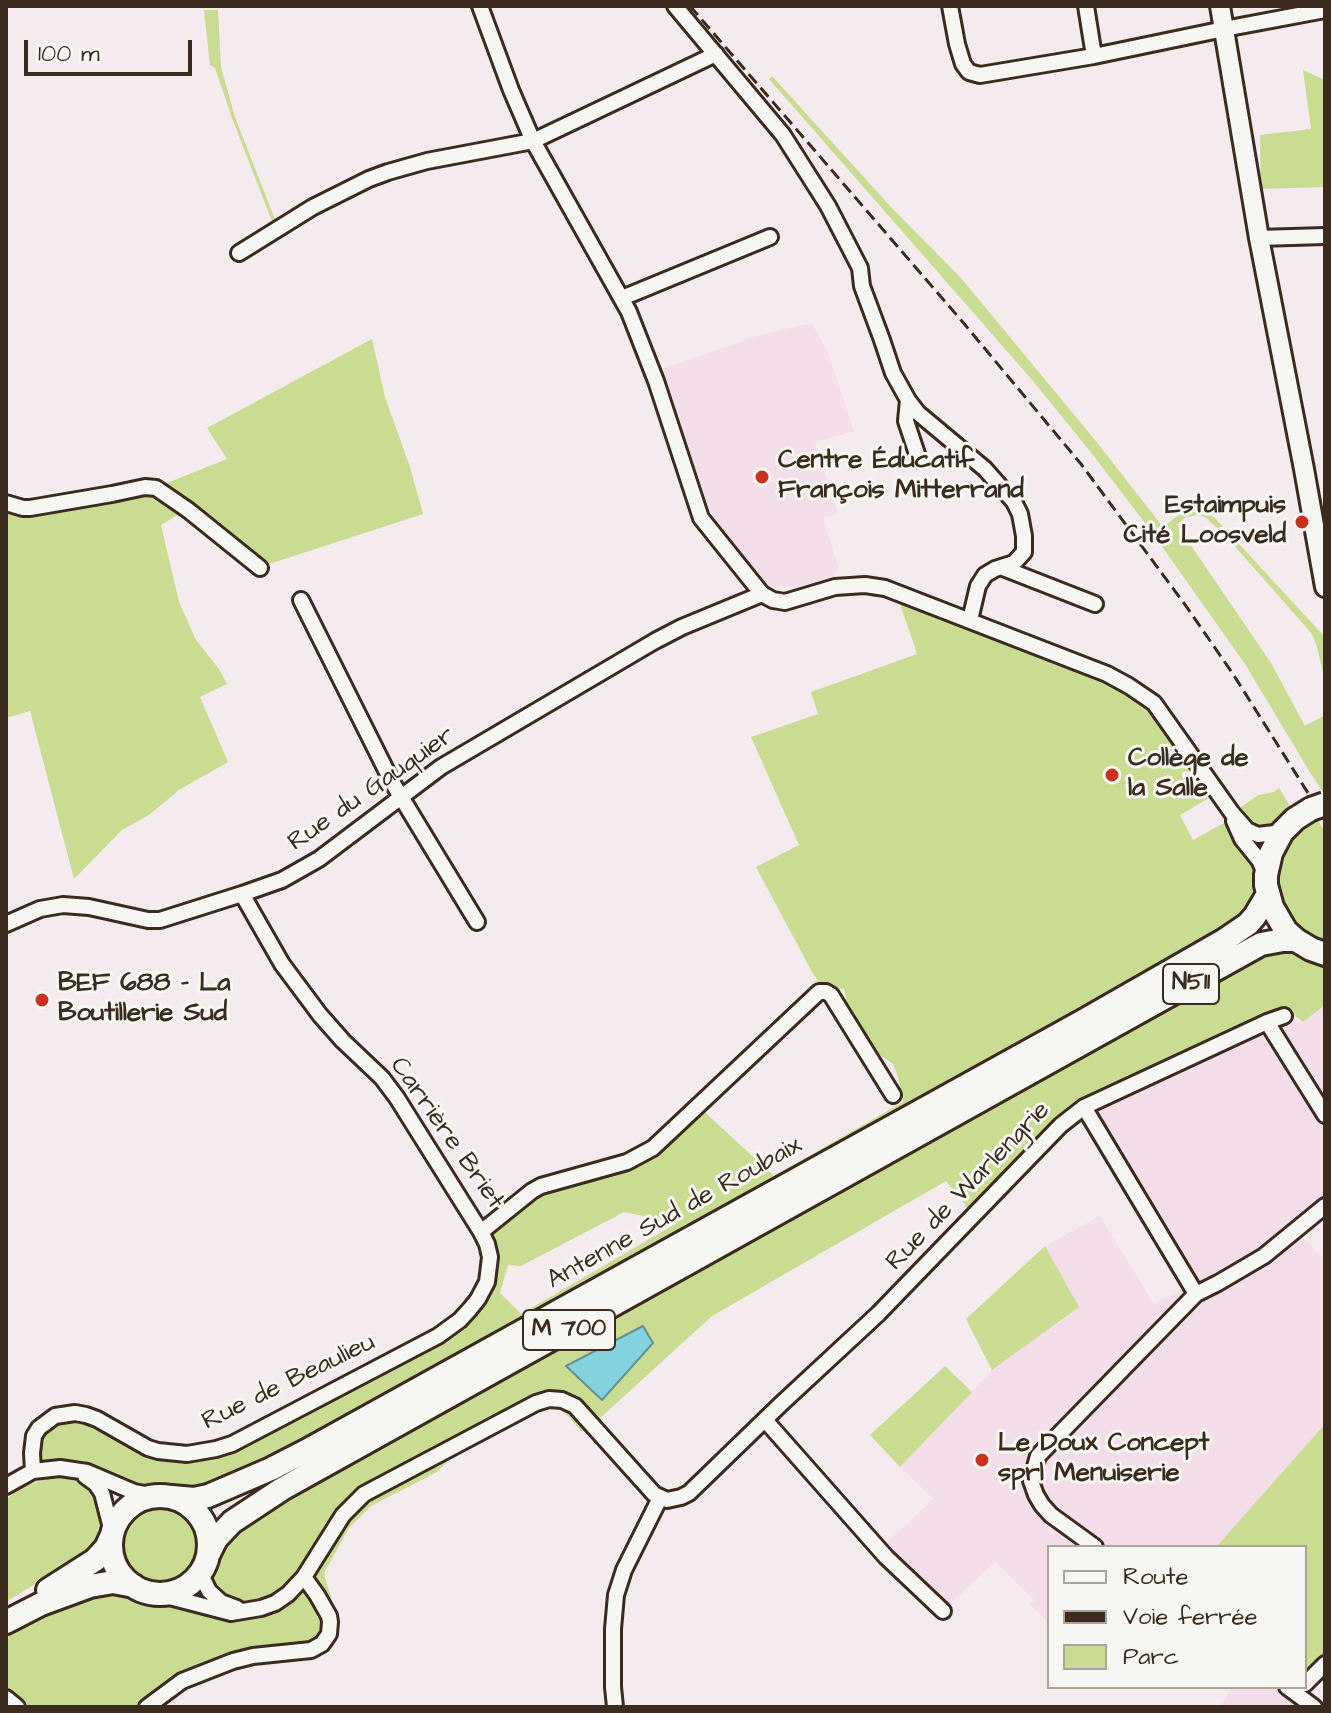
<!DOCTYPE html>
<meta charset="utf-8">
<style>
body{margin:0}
#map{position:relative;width:1331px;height:1713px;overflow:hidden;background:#f5ebee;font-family:"Architects Daughter",sans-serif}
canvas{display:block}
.frame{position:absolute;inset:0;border:8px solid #3b2a1e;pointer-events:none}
.legend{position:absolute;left:1047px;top:1545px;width:260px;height:144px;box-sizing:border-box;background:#f6f6f2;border:2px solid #aba49d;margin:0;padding:10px 14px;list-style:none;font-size:24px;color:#3b2a1e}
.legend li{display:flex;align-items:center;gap:16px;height:40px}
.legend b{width:40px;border:2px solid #aba49d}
.scale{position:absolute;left:24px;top:40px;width:168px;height:36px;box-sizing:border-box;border:4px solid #3b2a1e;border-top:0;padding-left:10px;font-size:24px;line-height:28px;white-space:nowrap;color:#3b2a1e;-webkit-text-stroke:6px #f6f6f2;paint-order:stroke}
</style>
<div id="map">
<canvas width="1331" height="1713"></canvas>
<div class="frame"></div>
<ul class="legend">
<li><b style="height:10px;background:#f6f6f2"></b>Route</li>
<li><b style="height:10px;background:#3b2a1e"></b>Voie ferrée</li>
<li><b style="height:22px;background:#c9dc91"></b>Parc</li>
</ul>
<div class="scale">100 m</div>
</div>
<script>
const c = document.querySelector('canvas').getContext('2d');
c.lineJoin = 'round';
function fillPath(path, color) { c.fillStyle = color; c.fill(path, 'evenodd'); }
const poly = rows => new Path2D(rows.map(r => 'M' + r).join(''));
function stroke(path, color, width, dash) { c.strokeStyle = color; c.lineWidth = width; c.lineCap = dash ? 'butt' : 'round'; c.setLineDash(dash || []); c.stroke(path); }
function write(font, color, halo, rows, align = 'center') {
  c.font = font + ' "Architects Daughter",sans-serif'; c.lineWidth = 6; c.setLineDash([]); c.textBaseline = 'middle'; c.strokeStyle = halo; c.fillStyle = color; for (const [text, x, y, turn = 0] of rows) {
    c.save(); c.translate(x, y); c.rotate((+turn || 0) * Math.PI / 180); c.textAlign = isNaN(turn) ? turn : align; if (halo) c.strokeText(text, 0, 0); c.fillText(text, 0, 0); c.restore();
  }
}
const built = poly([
 [812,323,827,350,854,431,815,442,838,513,823,518,839,569,831,577,809,585,766,587,761,576,714,521,661,369,760,335],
 [1325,1005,1325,1196,1289,1225,1325,1259,1325,1424,1216,1547,1049,1547,1049,1623,1030,1605,1034,1600,995,1562,944,1609,876,1553,933,1499,900,1467,992,1370,1079,1307,1045,1246,1100,1216,1154,1304,1184,1289,1192,1278,1095,1114,1099,1105,1278,1021,1303,1022],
 [1305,1686,1314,1690,1317,1700,1324,1707,1219,1707,1233,1687]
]);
const green = poly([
 [204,10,218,10,221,67,235,117,276,222,273,224,232,118,215,68,210,65],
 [1303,70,1325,80,1325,187,1261,189,1260,135,1311,129],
 [772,76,890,206,961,278,1095,440,1163,527,1181,513,1193,508,1202,510,1215,518,1325,637,1325,681,1317,647,1312,634,1224,534,1205,517,1197,515,1186,517,1177,525,1271,663,1305,726,1325,715,1325,791,1323,792,1311,774,1245,664,1151,531,1093,455,1033,381,769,79],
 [372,339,385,397,410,467,423,514,266,565,162,485,227,459,207,428],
 [150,489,184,511,161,525,179,602,196,640,219,669,227,684,200,697,228,762,179,790,149,815,122,830,74,879,30,711,6,718,6,510],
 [898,598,1111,682,1144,704,1163,724,1211,797,1180,815,1193,840,1226,822,1240,849,1252,863,1255,871,1255,882,1251,901,1245,910,1248,913,1215,934,360,1413,214,1486,189,1491,153,1486,137,1488,116,1476,79,1460,46,1461,22,1468,57,1409,156,1445,180,1449,219,1443,442,1328,454,1318,476,1294,485,1269,481,1246,471,1226,480,1217,502,1211,558,1176,647,1144,663,1133,696,1104,774,1176,903,1102,898,1077,893,1064,869,1047,848,1007,844,989,823,988,812,972,756,867,799,845,751,737,818,714,811,692,917,654],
 [624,1212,677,1223,521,1314,500,1293,508,1265,521,1266],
 [1279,788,1290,806,1271,824,1263,827,1255,825,1242,815,1240,808,1258,795,1274,792],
 [1317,818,1325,833,1325,944,1301,932,1291,921,1283,908,1276,881,1278,866,1281,854,1287,843,1295,833],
 [1264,951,1284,951,1325,965,1325,1005,1303,1022,1288,1010,1097,1094,970,1211,946,1181,712,1316,598,1420,582,1432,561,1408,550,1406,452,1457,437,1472,371,1506,349,1528,324,1573,332,1601,336,1628,331,1647,320,1654,243,1664,186,1687,171,1695,156,1707,6,1707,6,1629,99,1587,132,1594,151,1601,171,1603,220,1617,258,1602,242,1602,226,1597,217,1592,211,1581,211,1568,221,1546,233,1528,946,1127,952,1129,1236,971,1237,965],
 [1045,1246,1079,1307,992,1370,966,1319],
 [945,1366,972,1392,900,1467,870,1435],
 [1325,1424,1325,1654,1305,1675,1305,1547,1216,1547],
 [50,1477,77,1479,90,1491,98,1500,100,1521,95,1544,82,1555,6,1602,6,1500,19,1489],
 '120 1544a40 40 0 1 1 80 0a40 40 0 1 1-80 0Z'
]);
const water = poly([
 [643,1326,653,1343,602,1400,566,1366,643,1326]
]);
const minor = poly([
 [480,6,511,90,533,141,629,312,656,381,701,518,762,594,773,600,785,602,835,587,865,585,885,588,1107,674,1129,686,1154,703,1232,813,1247,830,1258,835,1282,832],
 [675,6,783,135,828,206,860,268,862,286,882,340,893,373,908,400,918,413,985,469,1014,502,1020,514,1024,536,1024,552,1014,563,995,569,985,575,978,586,970,620],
 [950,6,957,44,963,64,969,72,980,75,1094,56,1224,29,1325,10],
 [1086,6,1094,56],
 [1259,238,1325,236],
 [239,253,313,207,369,179,388,172,427,161,533,141,716,54],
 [622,298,770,237],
 [908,400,906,421,919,460],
 [6,503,23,508,30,508,112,494,145,487,156,488,188,510,260,568],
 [1003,568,1095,604],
 [301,600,392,782,477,922],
 [1234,821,1242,839,1259,860,1266,875],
 [242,894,282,964,320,1015,343,1041,382,1078,397,1098,481,1232,532,1191,541,1186,627,1162,653,1148,819,992,826,992,831,995,893,1095],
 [6,924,40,909,63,905,89,907,148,920,160,920,242,894,282,880,319,859,441,767,655,641,682,627,762,594],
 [1267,1022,1325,1115],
 [1084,1107,1196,1294],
 [765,1420,886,1557,943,1611],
 [33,1471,32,1453,34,1436,39,1428,55,1416,75,1413,86,1415,97,1419,148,1448,158,1451,187,1454,216,1449,232,1444,438,1336,460,1320,470,1309,478,1299,487,1282,490,1257,487,1244,481,1232],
 [85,1476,96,1484,102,1493,112,1532],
 [6,1486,33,1471,60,1468,87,1472,134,1492,155,1496],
 [1095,1547,1051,1515,1042,1505,1036,1495,1031,1481,1038,1456,1196,1294,1218,1283,1264,1256,1325,1206],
 [202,1570,204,1581,209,1591,221,1602,237,1608],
 [154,1593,231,1613,261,1608,275,1603,288,1594,304,1577,343,1515,364,1494,536,1403,549,1399,562,1400,575,1406,654,1494,667,1500,681,1497,689,1493,781,1404,878,1314,1061,1125,1084,1107,1267,1022,1284,1016],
 [1305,1684,1325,1664],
 [1287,1687,1314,1707],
 [6,1698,17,1707],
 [147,1707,182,1681,233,1661,253,1656,311,1650,322,1644,329,1634,330,1622,329,1616,317,1595,304,1577],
 [615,1707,613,1687,613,1629,616,1595,624,1570,660,1498]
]);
const major = poly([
 [1220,6,1259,238,1304,469,1325,587]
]);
const highway = poly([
 [1311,809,1295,819,1282,832,1271,853,1266,875,1266,885,1272,907,1286,931,1296,940,1311,949,1325,954],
 '111 1545a49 49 0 1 1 98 0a49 49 0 1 1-98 0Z',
 [172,1497,194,1499,208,1496,271,1469,306,1451,1083,1021,1223,941,1248,924,1255,916,1268,894],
 [209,1553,216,1539,232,1522,282,1489,1261,944,1283,940,1296,940],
 [48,1590,95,1560,106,1548,111,1537],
 [6,1622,41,1604,90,1586,113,1582,134,1586]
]);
const rail = poly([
 [690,6,961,320,1081,464,1186,606,1233,674,1325,820]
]);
const highwayBridge = poly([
 [1311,809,1325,804]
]);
const markers = [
 [762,477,8,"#c8321e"],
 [1302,522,8,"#c8321e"],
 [1112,775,8,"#c8321e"],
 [42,1000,8,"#c8321e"],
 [982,1460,8,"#c8321e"]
];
const shields = [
 [1191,984,56],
 [569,1330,92]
];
const shieldNames = [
 ["N511",1191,984],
 ["M 700",569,1330]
];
const poiNames = [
 ["Centre Éducatif",778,462],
 ["François Mitterrand",778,492],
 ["Estaimpuis",1286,507,"right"],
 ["Cité Loosveld",1286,537,"right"],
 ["Collège de",1128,760],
 ["la Salle",1128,790],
 ["BEF 688 - La",58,985],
 ["Boutillerie Sud",58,1015],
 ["Le Doux Concept",998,1445],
 ["sprl Menuiserie",998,1475]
];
const streetNames = [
 ["Rue du Gauquier",372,790,-35],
 ["Carrière Briet",446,1134,55],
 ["Rue de Warlengrie",969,1187,-46],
 ["Antenne Sud de Roubaix",675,1214,-29],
 ["Rue de Beaulieu",289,1383,-26]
];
fillPath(built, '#f4deea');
fillPath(green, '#c9dc91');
fillPath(water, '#82d3dd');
stroke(water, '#668f91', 2);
stroke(minor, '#3b2a1e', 20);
stroke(major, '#3b2a1e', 24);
stroke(highway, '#3b2a1e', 28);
stroke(minor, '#f6f6f2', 14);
stroke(major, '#f6f6f2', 18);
stroke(highway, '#f6f6f2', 22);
stroke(rail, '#3b2a1e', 3, [12, 6]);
stroke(highwayBridge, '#3b2a1e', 28, []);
stroke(highwayBridge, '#f6f6f2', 22);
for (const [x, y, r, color] of markers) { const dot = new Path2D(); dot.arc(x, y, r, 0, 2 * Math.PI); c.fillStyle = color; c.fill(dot); stroke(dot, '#f6f6f2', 3); }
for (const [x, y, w] of shields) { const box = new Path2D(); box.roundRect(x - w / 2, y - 20, w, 40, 6); c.fillStyle = '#f6f6f2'; c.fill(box); stroke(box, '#3b2a1e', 2); }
write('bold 24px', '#3b2a1e', null, shieldNames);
write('bold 26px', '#3b2a1e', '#f6f6f2', poiNames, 'left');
write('26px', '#3b2a1e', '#f6f6f2', streetNames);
</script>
